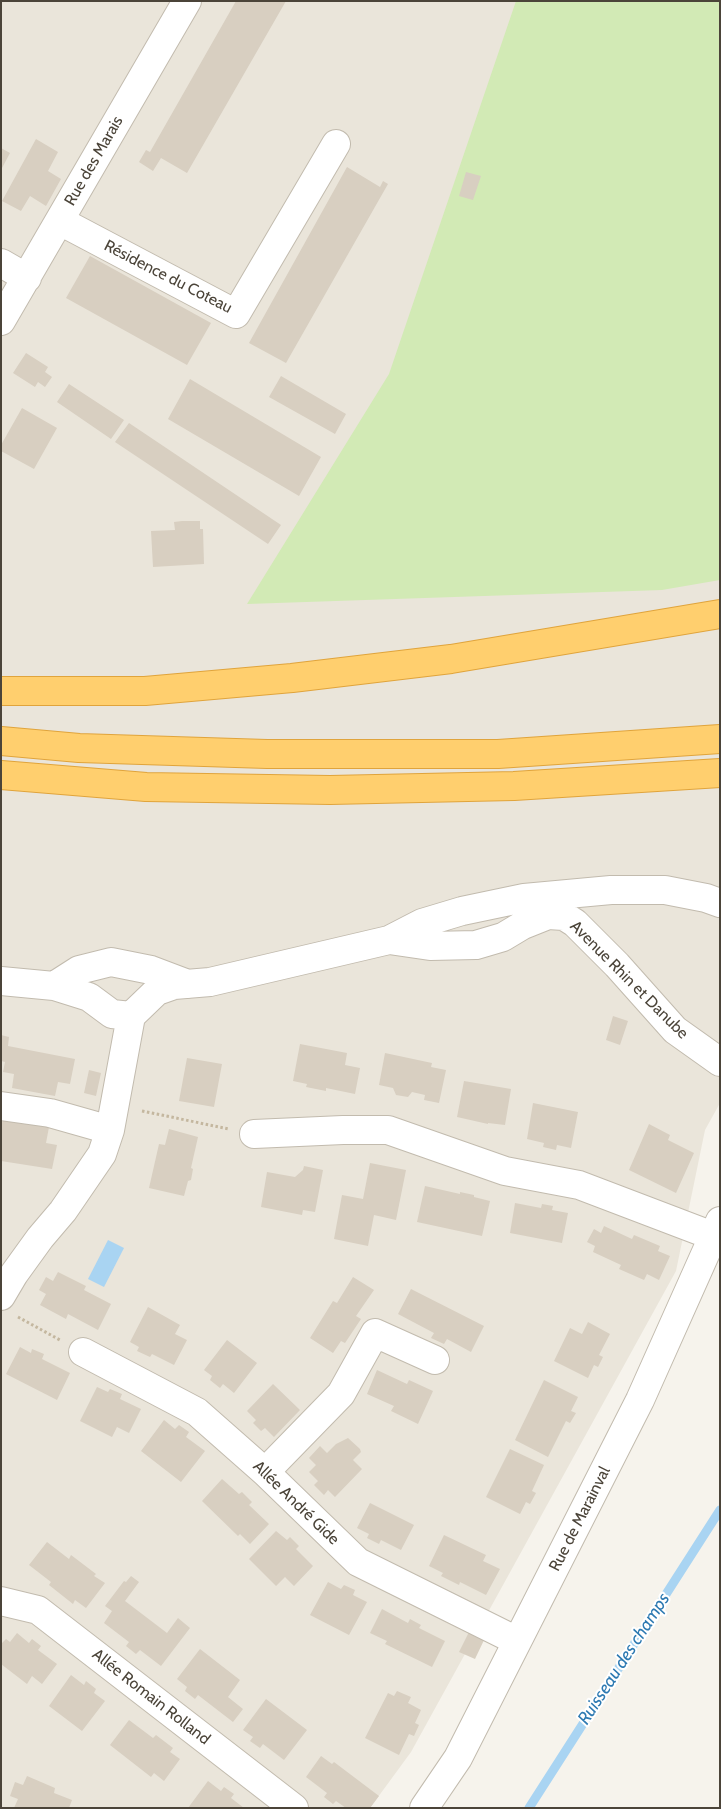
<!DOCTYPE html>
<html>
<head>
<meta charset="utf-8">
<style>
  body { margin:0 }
  #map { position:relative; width:721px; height:1809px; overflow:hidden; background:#f6f3ec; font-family:Cabin,sans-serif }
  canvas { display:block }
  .frame { position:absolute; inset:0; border:2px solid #4b4439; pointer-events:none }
</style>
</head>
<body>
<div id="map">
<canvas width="721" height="1809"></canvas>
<div class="frame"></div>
</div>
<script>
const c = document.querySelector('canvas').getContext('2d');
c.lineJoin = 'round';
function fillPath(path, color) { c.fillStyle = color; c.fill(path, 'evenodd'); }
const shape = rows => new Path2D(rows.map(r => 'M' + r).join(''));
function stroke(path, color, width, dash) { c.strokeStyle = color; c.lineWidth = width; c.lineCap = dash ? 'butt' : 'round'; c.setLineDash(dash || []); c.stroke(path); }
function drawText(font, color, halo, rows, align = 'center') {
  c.font = font + ' Cabin,sans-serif'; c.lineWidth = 4; c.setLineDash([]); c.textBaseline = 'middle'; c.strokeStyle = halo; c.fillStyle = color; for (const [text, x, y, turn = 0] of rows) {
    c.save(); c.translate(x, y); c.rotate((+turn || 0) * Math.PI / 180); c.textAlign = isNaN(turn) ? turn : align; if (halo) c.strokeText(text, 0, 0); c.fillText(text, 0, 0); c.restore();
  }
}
fillPath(shape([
  [1,1,720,1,720,1103,705,1130,676,1271,411,1752,370,1808,1,1808]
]), '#eae5da');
fillPath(shape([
  [516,1,720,1,720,580,662,590,247,604,389,374]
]), '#d2eab5');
fillPath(shape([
  [108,1240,124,1248,104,1287,88,1279]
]), '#a9d4f2');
stroke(shape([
  [529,1808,720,1510]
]), '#a9d4f2', 9);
fillPath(shape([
  [236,1,286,1,187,173,161,158,153,171,139,162,146,150,150,152],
  [36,139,58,152,48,171,61,179,46,206,30,196,21,211,2,201],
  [1,148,10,153,1,170],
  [347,167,380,187,383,181,388,184,286,363,249,343],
  [466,172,481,176,473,200,459,196],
  [90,256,211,323,187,365,66,298],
  [26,353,48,367,45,372,52,377,45,387,38,382,35,387,13,373],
  [281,376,346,414,335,434,269,397],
  [190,379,321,457,299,496,168,419],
  [69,384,124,420,111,439,57,402],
  [22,408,57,428,34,469,1,451,1,445],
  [129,423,281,525,268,544,115,442],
  [182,521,200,521,200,529,203,529,204,564,153,567,151,531,175,530,174,522],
  [613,1016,628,1021,620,1045,606,1040],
  [1,1035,9,1037,8,1046,75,1059,70,1084,58,1082,55,1096,12,1088,14,1074,3,1072,5,1062,1,1061],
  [300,1044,347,1053,345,1065,360,1068,355,1094,326,1088,326,1091,306,1087,307,1084,293,1081],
  [385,1053,432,1063,431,1067,446,1070,439,1103,424,1100,425,1095,412,1092,408,1097,396,1095,393,1088,379,1085],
  [187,1058,222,1064,214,1107,179,1101],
  [89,1070,101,1073,96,1096,84,1093],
  [464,1081,511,1089,505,1125,488,1123,488,1124,457,1117],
  [533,1103,578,1112,571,1148,557,1145,556,1150,543,1147,544,1143,527,1139],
  [3,1118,49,1127,46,1143,57,1145,52,1169,1,1161,1,1128],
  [649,1124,670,1135,668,1140,694,1153,676,1193,629,1170],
  [169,1129,198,1137,191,1168,193,1169,191,1180,188,1181,184,1196,149,1188,159,1144,165,1145],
  [370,1163,406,1170,396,1220,374,1215,368,1246,334,1239,342,1195,363,1199],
  [304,1166,323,1170,315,1212,303,1210,302,1215,261,1207,267,1172,295,1177,303,1170],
  [425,1186,460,1194,460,1192,474,1195,474,1197,490,1201,482,1236,417,1222],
  [515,1203,541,1208,542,1204,553,1206,552,1210,568,1213,562,1243,510,1233],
  [604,1226,632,1239,634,1235,660,1246,658,1251,670,1256,659,1280,647,1274,644,1280,619,1269,621,1265,593,1252,595,1246,587,1242,594,1229,601,1233],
  [58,1272,86,1286,84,1290,111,1304,98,1330,68,1314,66,1319,40,1305,46,1294,39,1290,46,1277,53,1281],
  [353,1277,374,1290,356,1316,361,1319,345,1343,341,1341,333,1353,310,1338,333,1301,337,1303],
  [411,1289,484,1326,471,1352,447,1339,444,1344,431,1338,434,1333,398,1314],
  [148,1307,180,1325,175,1334,187,1340,174,1365,152,1354,150,1357,137,1351,139,1347,130,1342],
  [588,1322,610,1334,599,1355,603,1357,598,1367,594,1365,588,1378,554,1361,570,1328,582,1334],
  [227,1340,257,1363,234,1393,223,1384,220,1388,210,1380,212,1376,204,1370],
  [20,1347,31,1353,32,1349,44,1354,42,1359,70,1373,57,1400,6,1374],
  [377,1370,407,1384,409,1380,433,1391,418,1424,391,1411,394,1406,367,1394],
  [544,1380,578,1397,571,1411,576,1413,570,1423,566,1421,548,1457,515,1440],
  [273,1384,300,1410,274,1437,265,1428,261,1431,253,1423,256,1420,247,1411],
  [97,1387,108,1392,110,1389,122,1394,120,1399,141,1409,129,1433,117,1427,112,1437,80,1421],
  [164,1420,175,1429,179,1425,189,1432,186,1437,205,1451,181,1482,141,1451],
  [348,1438,360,1449,361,1452,353,1460,362,1469,335,1497,328,1490,324,1495,314,1485,318,1481,309,1472,316,1465,309,1458,320,1446,327,1453,336,1444],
  [510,1449,544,1465,532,1491,536,1493,530,1504,526,1502,520,1514,486,1497],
  [222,1479,239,1494,242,1492,252,1502,249,1505,269,1524,250,1544,240,1534,238,1536,202,1501],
  [370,1503,414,1525,401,1550,381,1540,379,1544,367,1538,369,1534,357,1528],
  [276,1531,287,1540,290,1537,299,1546,296,1549,313,1566,294,1586,285,1577,276,1586,249,1559],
  [444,1535,486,1555,483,1561,500,1569,486,1595,460,1582,459,1585,441,1576,443,1573,429,1566],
  [47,1542,69,1559,71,1555,96,1574,94,1576,105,1583,86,1608,75,1600,73,1604,49,1585,51,1582,29,1565],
  [131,1576,139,1582,125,1601,167,1633,178,1618,190,1628,161,1666,140,1650,136,1654,126,1646,129,1642,104,1623,112,1611,105,1606,124,1581,126,1582],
  [328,1582,341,1589,344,1585,355,1590,353,1595,367,1602,349,1635,310,1615],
  [382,1609,408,1623,410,1619,421,1625,419,1628,445,1641,432,1667,385,1644,387,1641,370,1633],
  [470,1630,485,1638,475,1659,459,1652],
  [17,1633,29,1643,32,1639,41,1646,38,1650,57,1664,42,1684,32,1676,27,1684,1,1664,1,1644,6,1639,10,1642],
  [200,1649,240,1680,228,1697,243,1709,233,1722,198,1695,195,1699,185,1691,187,1687,177,1679],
  [71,1675,84,1685,86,1681,96,1689,94,1693,105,1701,82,1731,49,1706],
  [397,1691,411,1697,408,1703,421,1710,415,1723,419,1725,414,1736,409,1734,399,1755,365,1738,388,1693,394,1696],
  [266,1699,307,1730,284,1760,263,1744,260,1748,250,1741,253,1737,243,1730],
  [129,1720,153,1738,156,1735,173,1748,170,1752,180,1759,164,1781,154,1773,151,1777,110,1745],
  [321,1756,332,1764,334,1762,379,1796,370,1808,346,1808,336,1801,333,1804,324,1797,327,1793,306,1777],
  [27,1776,55,1788,54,1793,72,1800,69,1808,14,1808,18,1799,10,1796,15,1782,23,1785],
  [208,1781,221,1791,224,1787,234,1794,231,1798,244,1808,188,1808]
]), '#d8cfc1');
const minor = shape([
  [60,221,236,314,336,144],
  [1,263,27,278],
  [1,321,187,1],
  [389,940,430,946,476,945,503,937,523,925,548,915,564,916,575,923,617,965,675,1030,720,1062],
  [1,981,54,986,89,997,112,1014,131,1016,157,991,174,985,210,982,389,940,422,923,462,911,524,898,611,890,665,890,706,898,720,903],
  [54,986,79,970,111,962,151,970,188,984],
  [1,1106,50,1113,110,1130],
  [254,1134,343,1130,388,1130,505,1171,579,1185,713,1236],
  [1,1296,14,1274,40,1238,63,1211,102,1154,110,1130,131,1016],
  [83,1352,197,1412,265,1472,358,1562,517,1641],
  [265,1472,341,1394,375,1333,435,1360],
  [1,1601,38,1610,294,1808],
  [424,1808,458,1758,640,1400,720,1221]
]);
const highway = shape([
  [1,691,145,691,292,678,451,659,720,614],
  [1,741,79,748,267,754,498,754,720,739],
  [1,775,146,787,330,790,514,786,720,773]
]);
stroke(minor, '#c2bbae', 30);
stroke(highway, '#e0a43c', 30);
stroke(shape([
  [142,1111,229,1129],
  [18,1317,60,1340]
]), '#c4b79f', 3, [2.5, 2.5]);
stroke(minor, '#fff', 28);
stroke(highway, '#ffcf6e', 28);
drawText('16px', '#4b4439', '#fff', [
  ["Rue des Marais",94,161,-60],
  ["Résidence du Coteau",168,277,27],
  ["Avenue Rhin et Danube",629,980,45],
  ["Allée André Gide",296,1503,44],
  ["Rue de Marainval",580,1519,-63],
  ["Allée Romain Rolland",151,1697,38]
]);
drawText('italic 18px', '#2e7ab2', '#fff', [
  ["Ruisseau des champs",624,1659,-57]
]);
</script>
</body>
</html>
